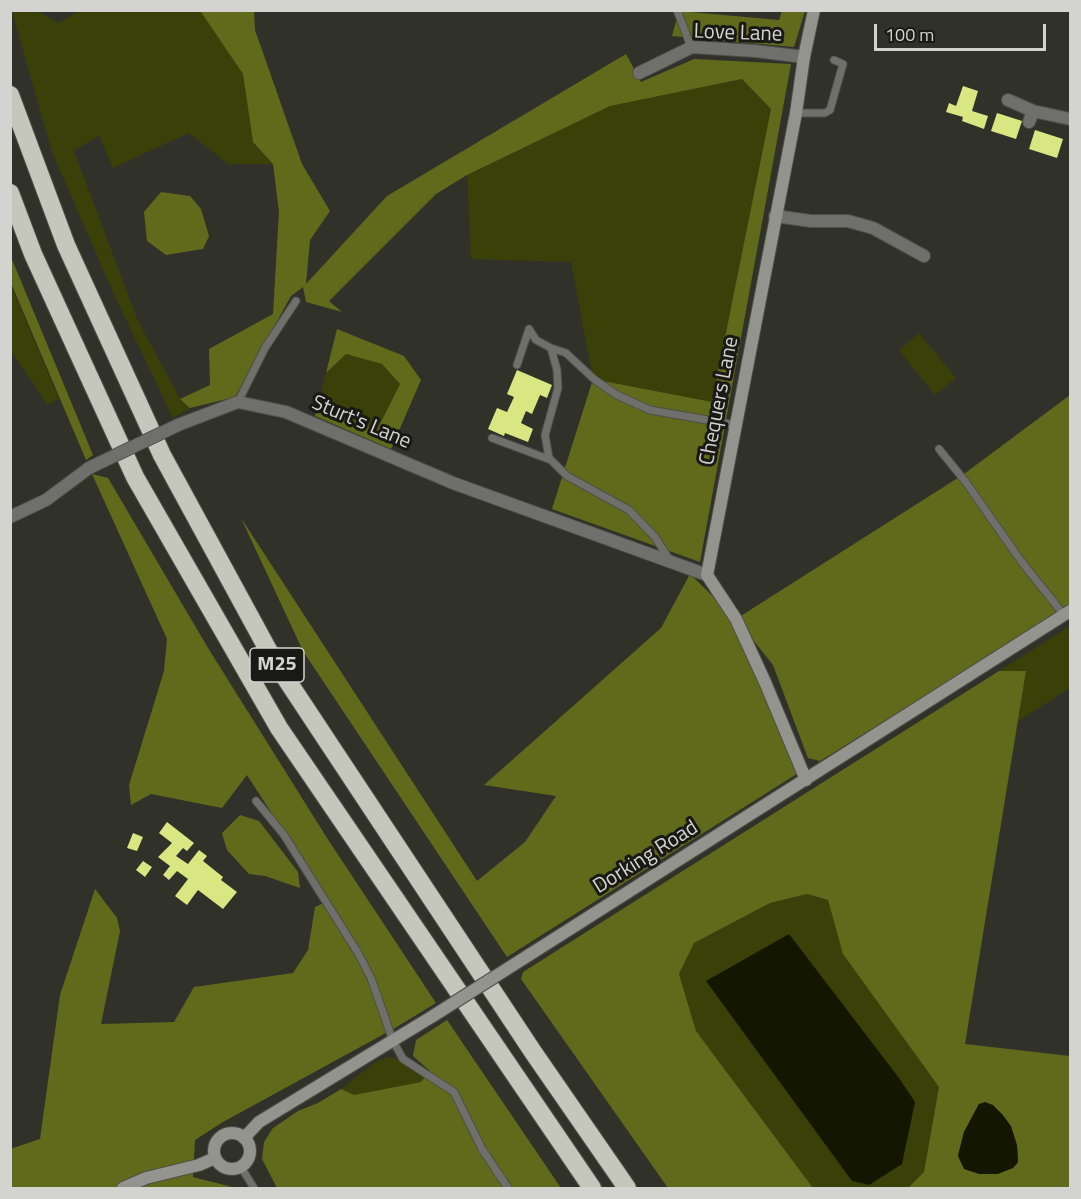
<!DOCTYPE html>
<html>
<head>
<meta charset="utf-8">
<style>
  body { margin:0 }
  #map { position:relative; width:1081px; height:1199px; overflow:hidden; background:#30322a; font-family:"Titillium Web",sans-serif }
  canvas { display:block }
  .frame { position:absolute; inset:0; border:12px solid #d3d4cf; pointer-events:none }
  .scale { position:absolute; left:874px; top:24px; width:172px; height:27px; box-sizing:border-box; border:3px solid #d3d4cf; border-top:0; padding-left:8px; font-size:18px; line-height:21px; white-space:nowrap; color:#d3d4cf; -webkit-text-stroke:4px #191916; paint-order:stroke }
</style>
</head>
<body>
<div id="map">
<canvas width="1081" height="1199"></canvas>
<div class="frame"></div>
<div class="scale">100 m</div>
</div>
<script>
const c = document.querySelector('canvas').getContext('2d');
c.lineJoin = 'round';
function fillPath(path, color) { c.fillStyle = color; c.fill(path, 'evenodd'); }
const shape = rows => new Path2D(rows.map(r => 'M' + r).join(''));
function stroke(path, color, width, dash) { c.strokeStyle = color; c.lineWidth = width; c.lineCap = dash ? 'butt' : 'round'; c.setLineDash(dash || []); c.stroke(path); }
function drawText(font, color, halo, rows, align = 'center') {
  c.font = font + ' "Titillium Web",sans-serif'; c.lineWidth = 6; c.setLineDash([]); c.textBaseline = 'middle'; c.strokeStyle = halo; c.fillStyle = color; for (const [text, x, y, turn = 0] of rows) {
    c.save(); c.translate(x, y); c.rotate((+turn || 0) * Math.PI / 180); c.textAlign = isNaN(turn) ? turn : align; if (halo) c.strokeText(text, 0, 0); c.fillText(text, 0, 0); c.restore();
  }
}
fillPath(shape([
  [12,11,37,11,59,23,79,11,198,11,201,12,243,74,253,142,273,164,228,164,189,133,113,168,99,135,74,151,138,321,180,399,190,408,173,418,112,290,52,152],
  [742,79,771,109,712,402,593,379,571,262,471,259,467,175,610,106],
  [10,283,59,399,48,405,11,351],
  [919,333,956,378,935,395,899,350],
  [346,354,382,364,400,384,377,430,318,405,326,373],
  [1070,626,1070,688,1018,721,1026,671,999,671],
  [807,894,828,900,844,954,939,1087,924,1172,908,1188,813,1188,696,1031,679,974,694,943,770,903],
  [387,1057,395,1058,424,1078,421,1082,354,1095,341,1089,373,1064]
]), '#3a4008');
fillPath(shape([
  [198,11,254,11,255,30,302,164,330,211,310,240,306,284,387,196,626,54,641,82,694,59,791,64,700,562,552,509,593,379,712,402,771,109,742,79,610,106,467,175,436,194,329,301,342,312,306,302,303,287,291,296,235,397,190,408,180,399,210,385,209,349,273,314,279,212,273,164,253,142,243,74,201,12],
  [679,11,779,20,782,11,805,11,794,47,672,36],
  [161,192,190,196,201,209,209,236,203,249,166,255,147,241,144,212],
  [11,257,93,455,86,460,11,283],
  [337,329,404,356,421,380,391,449,315,416,318,405,377,430,400,384,382,364,346,354,326,373],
  [1070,395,1070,606,820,761,808,758,773,665,738,621,803,770,507,957,303,651,241,518,477,881,525,842,556,796,484,785,661,628,690,574,736,619,964,474],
  [92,474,108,478,208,648,327,838,436,1003,395,1028,223,1122,195,1140,193,1177,236,1188,11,1188,10,1149,40,1139,60,995,95,889,117,918,120,931,101,1024,174,1022,194,987,293,973,308,950,315,907,328,901,247,775,222,808,151,794,131,805,129,785,164,671,167,639],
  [999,671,1026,671,965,1044,1070,1056,1070,1188,908,1188,924,1172,939,1087,843,954,828,900,807,894,770,903,694,943,679,974,696,1031,813,1188,668,1188,521,979,523,972],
  [979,1104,1017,1145,1018,1162,1013,1168,958,1156,964,1132],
  [240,815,259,821,298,872,300,888,265,876,249,874,227,850,222,833],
  [447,1020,561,1188,277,1188,262,1159,264,1142,273,1128,298,1111,318,1103,341,1089,354,1095,421,1082,430,1071,413,1056,416,1040]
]), '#616a1b');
fillPath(shape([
  [789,934,899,1078,915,1102,902,1164,869,1185,852,1181,706,981],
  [985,1102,993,1105,1002,1114,1011,1126,1017,1145,1018,1162,1013,1168,998,1174,979,1174,964,1169,958,1156,964,1132,979,1104]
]), '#141700');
fillPath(shape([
  [963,86,978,91,972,111,988,116,984,129,962,121,963,117,946,112,949,103,956,106],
  [997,113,1022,121,1016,139,991,131],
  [1035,130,1063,139,1057,158,1029,149],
  [517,370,552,385,547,398,540,395,532,414,526,411,521,423,533,429,528,442,505,433,504,436,488,429,497,408,507,412,514,397,507,394],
  [167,822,194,843,187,851,183,848,176,856,188,864,199,850,207,856,203,861,223,877,221,880,237,892,223,909,198,890,187,905,175,896,188,879,177,871,169,880,163,875,170,866,158,857,172,843,159,833],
  [133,833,143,837,137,851,127,848],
  [143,861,152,867,145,877,136,870]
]), '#d8e782');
const service = shape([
  [677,10,691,47],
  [796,113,825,113,830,110,843,64,834,60],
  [529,329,536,340,551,348,557,370,558,388,545,435,549,458,567,476,629,510,655,537,669,559],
  [551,348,566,353,595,380,617,395,650,410,736,425],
  [517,365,529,329],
  [238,402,265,348,296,301],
  [492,438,551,460],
  [939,449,965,481,1021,561,1064,615],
  [256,801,284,835,358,953,371,978,393,1041,403,1059,454,1092,482,1149,508,1188],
  [241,1167,254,1188]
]);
const minor = shape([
  [639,73,692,47,755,51,804,57],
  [1008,100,1033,111,1070,119],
  [1029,122,1033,111],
  [775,216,811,221,848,221,873,228,924,256],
  [178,425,238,402,286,412,453,483,707,575],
  [10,517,46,500,89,468]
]);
const secondary = shape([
  [806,780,765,682,736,619,707,575,796,113,804,57,814,10],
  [529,955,1070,611],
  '214 1151a18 18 0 1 1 36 0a18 18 0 1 1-36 0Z',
  [244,1138,259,1122,433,1016],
  [123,1188,146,1178,199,1165,215,1158]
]);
const motorway = shape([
  [10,95,66,245,162,455,273,659,533,1052,627,1188],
  [10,193,33,254,135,477,279,728,592,1188]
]);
stroke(service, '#4d4f48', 9);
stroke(minor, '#4d4f48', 14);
stroke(secondary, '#4d4f48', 14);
stroke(motorway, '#4d4f48', 20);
stroke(service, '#6f706c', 7);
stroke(minor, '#6f706c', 12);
stroke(secondary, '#92948d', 12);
stroke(motorway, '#c5c7bd', 18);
const minorBridge = shape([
  [89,468,178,425]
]);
const secondaryBridge = shape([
  [433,1016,529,955]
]);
stroke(minorBridge, '#4d4f48', 14, []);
stroke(secondaryBridge, '#4d4f48', 14, []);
stroke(minorBridge, '#6f706c', 12);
stroke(secondaryBridge, '#92948d', 12);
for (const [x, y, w] of [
  [277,665,54]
]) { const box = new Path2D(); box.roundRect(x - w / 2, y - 17, w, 34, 4.5); c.fillStyle = '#191916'; c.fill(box); stroke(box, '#d3d4cf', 1.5); }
drawText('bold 20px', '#d3d4cf', null, [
  ["M25",277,665]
]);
drawText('21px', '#d3d4cf', '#191916', [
  ["Love Lane",738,34,2],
  ["Chequers Lane",720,401,-79],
  ["Sturt's Lane",361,423,23],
  ["Dorking Road",646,858,-32]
]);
</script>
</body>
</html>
